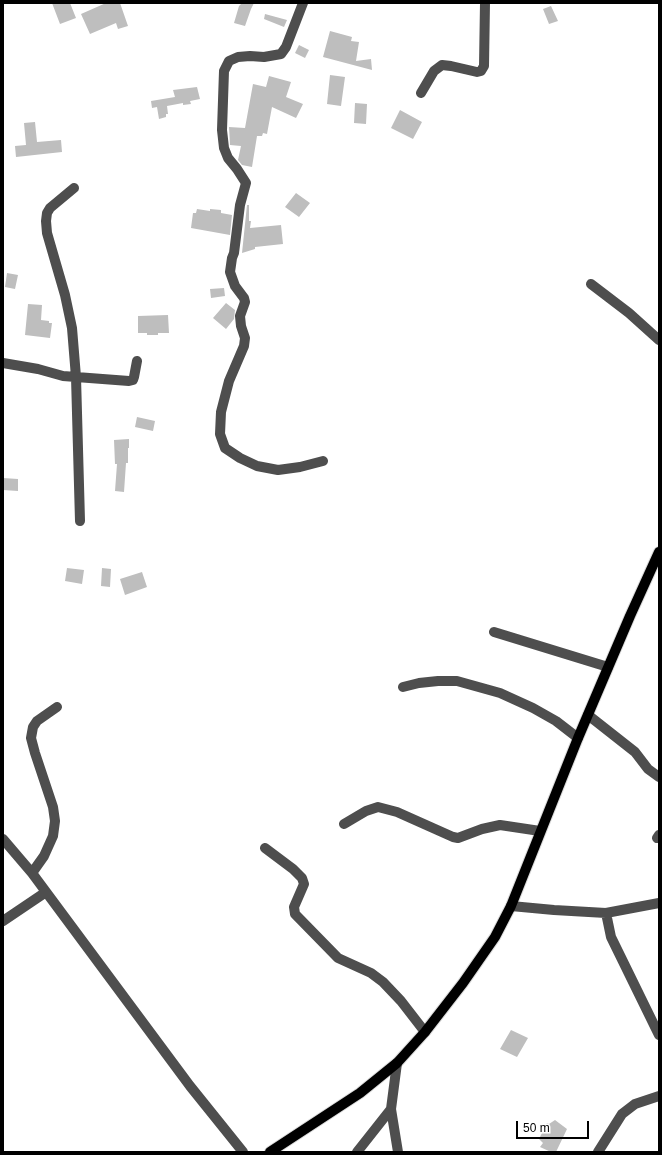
<!DOCTYPE html>
<html>
<head>
<meta charset="utf-8">
<style>
  body { margin:0 }
  #map { position:relative; width:662px; height:1155px; overflow:hidden; background:#fff; font-family:Arial,sans-serif }
  canvas { display:block }
  .frame { position:absolute; inset:0; border:4px solid #000; pointer-events:none }
  .scale { position:absolute; left:516px; top:1121px; width:73px; height:18px; box-sizing:border-box; border:2px solid #000; border-top:0; padding-left:5px; font-size:12px; line-height:14px; white-space:nowrap; color:#000; -webkit-text-stroke:3px #fff; paint-order:stroke }
</style>
</head>
<body>
<div id="map">
<canvas width="662" height="1155"></canvas>
<div class="frame"></div>
<div class="scale">50 m</div>
</div>
<script>
const c = document.querySelector('canvas').getContext('2d');
c.lineJoin = 'round';
function fillPath(path, color) { c.fillStyle = color; c.fill(path, 'evenodd'); }
const shape = rows => new Path2D(rows.map(r => 'M' + r).join(''));
function stroke(path, color, width, dash) { c.strokeStyle = color; c.lineWidth = width; c.lineCap = dash ? 'butt' : 'round'; c.setLineDash(dash || []); c.stroke(path); }
fillPath(shape([
  [52,3,70,3,76,18,60,24],
  [106,3,120,3,128,26,118,29,116,23,90,34,81,14],
  [242,3,254,3,251,9,245,26,234,23,239,6],
  [551,6,558,21,549,24,543,9],
  [265,14,287,20,284,27,264,19],
  [330,31,352,37,351,41,359,42,356,61,371,59,372,70,323,57],
  [299,45,309,50,305,58,295,53],
  [330,75,345,77,341,106,327,104],
  [269,76,291,82,286,97,303,104,296,118,272,107,267,134,263,133,262,136,257,136,252,167,242,165,238,160,241,146,230,145,229,127,245,128,253,84,266,87],
  [197,87,200,99,190,101,191,104,183,105,183,103,167,106,168,114,166,114,166,117,159,119,157,107,152,108,151,101,175,97,173,90],
  [355,103,367,104,366,124,354,123],
  [400,110,422,122,413,139,391,128],
  [35,122,37,142,61,140,62,152,16,157,15,146,26,145,24,123],
  [296,193,310,203,299,217,285,207],
  [247,205,249,205,249,221,251,221,250,228,281,225,283,244,255,247,255,249,242,253],
  [197,209,210,211,210,209,221,210,221,213,232,215,230,235,191,228,193,213,196,213],
  [7,273,18,275,15,289,5,287],
  [224,288,225,296,211,298,210,289],
  [226,303,235,310,234,319,226,329,213,318],
  [28,304,42,305,41,320,49,321,49,323,52,323,50,338,25,335],
  [168,315,169,333,158,333,158,335,147,335,147,333,138,333,138,316],
  [137,417,155,421,153,431,135,427],
  [129,439,129,448,128,448,128,463,126,463,124,492,115,491,117,464,115,464,114,440],
  [3,478,18,479,18,491,3,490],
  [67,568,84,570,82,584,65,581],
  [102,568,111,569,110,587,101,586],
  [142,572,147,587,125,595,120,579],
  [511,1030,528,1038,517,1057,500,1049],
  [555,1120,567,1129,556,1152,551,1152,540,1147,543,1143,539,1139,547,1123,549,1124]
]), '#bebebe');
const major = shape([
  [270,1152,360,1093,397,1063,425,1032,463,983,495,937,511,906,578,738,630,616,659,552]
]);
stroke(major, '#dbdbdb', 12);
stroke(shape([
  [303,3,286,47,281,54,264,57,250,56,238,57,229,61,224,71,222,130,224,148,228,158,237,169,246,183,240,205,234,253,232,258,230,272,235,286,244,298,245,302,240,316,241,326,245,338,244,346,229,381,221,412,220,434,225,448,240,458,257,466,278,470,300,467,323,461],
  [421,93,434,71,442,65,451,66,477,72,481,71,484,66,485,3],
  [74,188,50,208,47,213,46,221,47,233,65,295,72,328,76,377,80,521],
  [591,284,629,313,659,340],
  [3,363,38,369,63,376,129,381,133,380,134,377,137,361],
  [494,632,608,667],
  [403,687,419,683,438,681,457,681,500,693,533,708,556,721,578,738],
  [588,715,635,752,648,769,659,777],
  [344,824,366,811,378,807,397,812,453,837,458,838,482,829,500,825,540,831],
  [657,838,659,835],
  [3,839,32,873,190,1086,243,1152],
  [265,848,293,869,302,878,304,884,294,907,295,914,338,958,371,973,383,982,401,1001,425,1032],
  [32,873,44,856,53,836,55,821,53,807,35,753,31,738,33,727,37,721,57,707],
  [511,906,554,910,606,913,659,903],
  [606,913,611,937,659,1035],
  [3,921,46,892],
  [397,1063,391,1109,398,1152],
  [357,1152,391,1109],
  [598,1152,622,1114,635,1104,659,1096]
]), '#4e4e4e', 10);
stroke(major, '#000', 10);
</script>
</body>
</html>
